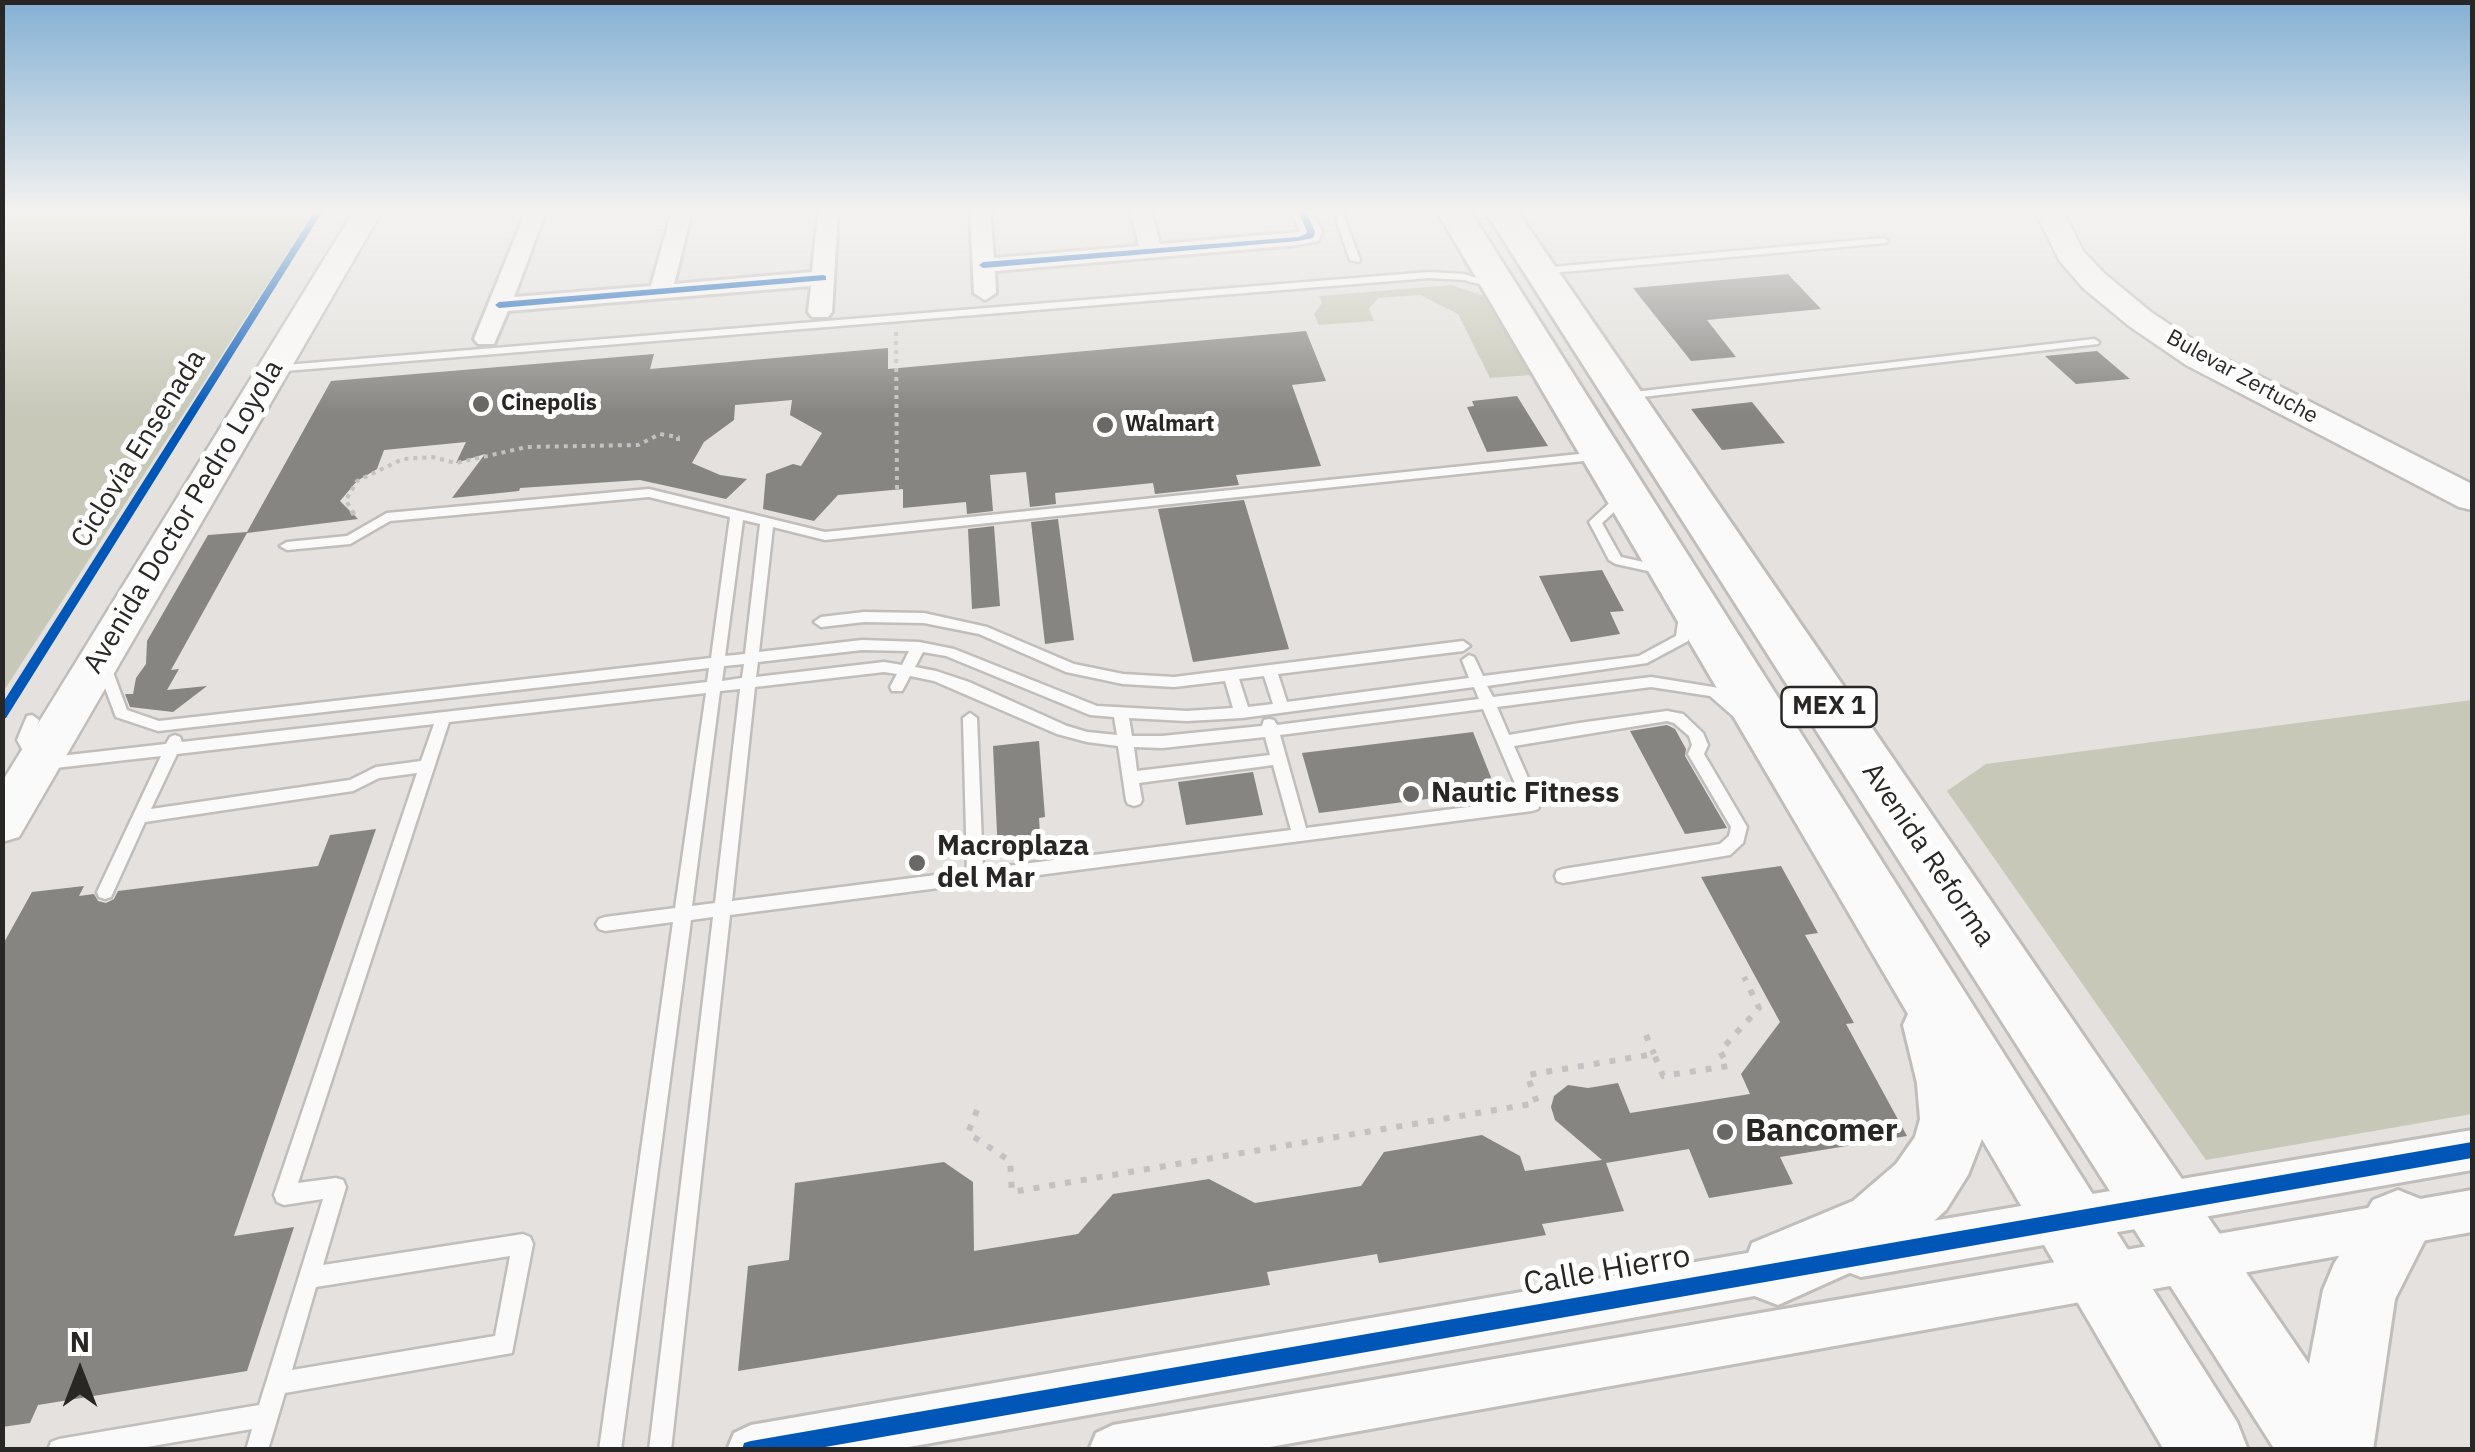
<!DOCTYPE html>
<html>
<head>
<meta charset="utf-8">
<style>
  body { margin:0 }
  #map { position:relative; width:2475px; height:1452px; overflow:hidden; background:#e4e1de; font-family:"IBM Plex Sans",sans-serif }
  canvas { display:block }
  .frame { position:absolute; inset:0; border:5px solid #292725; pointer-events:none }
  .north { position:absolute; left:30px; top:1322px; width:100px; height:100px; -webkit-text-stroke:8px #fff; paint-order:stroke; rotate:0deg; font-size:28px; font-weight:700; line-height:40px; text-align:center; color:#292725 }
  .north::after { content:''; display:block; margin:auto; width:35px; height:45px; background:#292725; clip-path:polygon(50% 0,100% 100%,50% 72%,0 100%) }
</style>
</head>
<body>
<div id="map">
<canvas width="2475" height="1452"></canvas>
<div class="frame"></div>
<div class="north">N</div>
</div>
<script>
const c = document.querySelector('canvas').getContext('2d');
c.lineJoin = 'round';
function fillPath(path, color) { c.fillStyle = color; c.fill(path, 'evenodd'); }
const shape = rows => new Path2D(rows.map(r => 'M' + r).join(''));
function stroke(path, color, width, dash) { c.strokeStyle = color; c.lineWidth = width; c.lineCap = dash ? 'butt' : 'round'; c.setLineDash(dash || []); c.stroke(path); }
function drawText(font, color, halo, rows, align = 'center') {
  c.font = font + ' "IBM Plex Sans",sans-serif'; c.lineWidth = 10; c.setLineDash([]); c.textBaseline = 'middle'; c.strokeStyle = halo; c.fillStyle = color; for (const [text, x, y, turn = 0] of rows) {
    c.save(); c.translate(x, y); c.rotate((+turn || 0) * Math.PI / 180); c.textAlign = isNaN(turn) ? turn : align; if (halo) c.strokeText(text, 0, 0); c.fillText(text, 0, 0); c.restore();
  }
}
fillPath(shape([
  [3,211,315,211,3,692,2,211],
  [1452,285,1487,297,1530,375,1490,378,1458,314,1420,295,1378,298,1369,309,1374,321,1319,325,1314,314,1322,303,1319,296],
  [2472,700,2472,1114,2206,1160,1947,791,1986,764]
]), '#c7c8b8');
fillPath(shape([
  [1788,274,1821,309,1707,320,1736,357,1691,361,1633,288],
  [1306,331,1326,381,1292,385,1321,466,1236,475,1239,485,1155,494,1153,483,1055,493,1056,504,1030,507,1026,472,990,475,993,511,967,514,966,502,903,508,903,489,838,495,814,521,763,509,766,474,793,464,801,466,822,433,790,415,792,400,735,405,734,420,704,442,692,463,720,475,747,479,726,499,640,480,520,488,519,491,452,498,485,454,456,463,466,442,384,450,377,469,357,481,340,501,358,519,247,533,171,670,179,669,167,690,207,686,173,712,130,707,125,694,133,694,136,678,146,664,147,641,208,535,247,532,331,381,654,354,650,369,888,348,888,369],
  [2097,351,2130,379,2076,384,2045,356],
  [1517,396,1548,446,1487,452,1467,407,1474,406,1472,401],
  [1752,402,1785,443,1722,450,1691,409],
  [1244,500,1289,649,1193,662,1158,509],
  [1058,519,1074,640,1045,644,1031,522],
  [994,526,1000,606,972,609,968,529],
  [1602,570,1624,611,1610,612,1620,634,1571,642,1539,576],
  [1667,725,1675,729,1686,749,1685,756,1727,828,1685,834,1630,731],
  [1473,732,1496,790,1319,813,1302,753],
  [1039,741,1045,817,1039,818,1041,850,998,855,993,746],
  [1253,772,1263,815,1186,825,1178,782],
  [376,829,234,1236,294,1227,247,1371,38,1405,30,1423,2,1427,2,946,32,892,84,886,79,896,94,894,98,901,106,903,114,899,118,891,318,866,330,835],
  [1781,866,1818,933,1805,935,1854,1023,1846,1024,1907,1136,1780,1157,1793,1184,1709,1198,1689,1149,1606,1163,1624,1211,1542,1224,1546,1235,1379,1263,1377,1254,1267,1272,1270,1285,738,1371,748,1266,789,1260,795,1183,944,1162,973,1182,974,1251,1078,1234,1113,1194,1209,1179,1255,1203,1361,1186,1384,1152,1482,1135,1520,1156,1525,1171,1602,1160,1555,1120,1551,1107,1554,1096,1568,1085,1588,1088,1618,1083,1630,1113,1750,1094,1741,1074,1780,1022,1701,877]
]), '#868582');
const service = shape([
  [1333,211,1342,211,1360,260,1359,262,1350,260,1333,211],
  [1883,238,1888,241,1886,243,1540,274,1535,271,1540,268,1883,238],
  [1429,272,1464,274,1499,285,1494,288,1464,280,1429,278,273,372,267,369,273,366,1429,272],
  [2094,339,2099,342,2098,344,1625,399,1619,396,1625,393,2094,339],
  [1599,452,1605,456,1603,459,825,540,773,527,759,652,862,640,919,642,954,649,1097,706,1187,711,1233,708,1225,681,1174,687,1123,684,1066,672,979,634,924,623,864,622,821,627,814,622,821,617,864,612,924,613,987,627,1074,664,1123,674,1174,677,1463,641,1470,646,1463,651,1278,674,1287,702,1469,678,1462,660,1469,655,1474,657,1483,676,1639,656,1676,636,1679,615,1686,610,1693,615,1688,641,1647,663,1487,686,1493,697,1651,677,1719,688,1744,709,1746,713,1744,717,1734,717,1710,696,1651,687,1497,707,1509,735,1579,723,1667,711,1683,714,1703,733,1708,745,1704,754,1747,827,1743,843,1730,855,1563,883,1557,881,1555,876,1557,871,1563,869,1720,844,1729,836,1731,827,1688,754,1692,745,1689,736,1674,723,1667,721,1514,746,1540,805,1538,809,1532,811,730,915,671,1450,649,1450,713,917,691,920,621,1450,599,1450,673,922,605,931,599,929,596,924,599,919,605,917,675,908,706,693,449,722,298,1183,336,1178,343,1180,346,1187,323,1265,523,1234,530,1237,533,1244,512,1353,285,1393,268,1450,246,1450,252,1429,129,1450,48,1450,51,1442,59,1439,259,1405,323,1199,284,1205,277,1202,274,1195,417,773,379,778,353,791,145,822,111,897,105,899,99,897,97,892,161,756,38,770,33,768,17,740,27,716,32,715,39,720,33,740,42,758,166,744,170,737,175,735,180,737,182,742,707,682,709,668,158,731,116,717,96,664,98,661,103,659,110,664,127,710,159,721,711,658,730,517,649,497,390,521,350,544,287,550,280,546,287,542,347,536,387,513,649,489,825,532,1599,452],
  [743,520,760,524,745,654,725,656,743,520],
  [862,650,909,651,902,665,884,662,756,677,758,662,862,650],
  [923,652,946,656,1090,715,1114,717,1117,735,1087,732,1067,726,969,682,936,671,915,667,923,652],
  [744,664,742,678,722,681,724,666,744,664],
  [884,672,897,674,890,687,892,691,902,691,910,676,934,681,1057,734,1087,742,1118,746,1126,800,1128,804,1134,806,1140,804,1142,800,1139,783,1273,765,1291,830,983,869,977,718,970,713,963,718,967,871,732,901,755,687,884,672],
  [1264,676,1273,704,1248,707,1239,679,1264,676],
  [1474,687,1479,699,1277,725,1274,720,1269,719,1264,720,1262,726,1162,736,1132,736,1129,718,1187,721,1242,718,1474,687],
  [740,689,715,903,692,906,720,691,740,689],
  [1483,709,1522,800,1306,828,1280,735,1483,709],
  [434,724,421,761,376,767,350,780,151,809,177,754,434,724],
  [1265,737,1270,755,1137,771,1134,747,1162,748,1265,737],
  [510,1256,495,1336,292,1370,316,1287,510,1256],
  [1623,493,1627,494,1627,500,1602,523,1621,557,1671,568,1673,571,1671,574,1666,575,1616,564,1609,560,1589,522,1619,494,1623,493]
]);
const minor = shape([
  [526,211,546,211,514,297,651,286,672,211,692,211,674,284,812,272,818,211,838,211,832,312,828,317,812,317,808,312,811,286,508,311,494,344,478,344,474,339,526,211],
  [970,211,990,211,994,258,1139,246,1131,211,1151,211,1160,244,1300,232,1292,211,1312,211,1322,232,1318,241,1298,245,995,271,996,293,985,300,974,293,970,211],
  [2472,1130,2472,1170,1861,1277,1845,1271,1839,1255,1845,1239,1861,1233,2472,1130],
  [2472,1190,2472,1232,1253,1450,1089,1450,1096,1433,1113,1425,2472,1190],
  [1788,1246,1804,1252,1810,1268,1804,1284,1788,1290,892,1450,727,1450,734,1433,751,1425,1788,1246]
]);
const secondary = shape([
  [354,211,382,211,19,837,2,842,2,782,354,211],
  [2035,211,2063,211,2083,251,2105,274,2151,312,2210,351,2472,484,2472,510,2459,507,2186,365,2129,326,2083,288,2059,260,2035,211]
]);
const trunk = shape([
  [1437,211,1470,211,2237,1422,2248,1450,2164,1450,1982,1139,1968,1175,1946,1210,1903,1249,1778,1305,1752,1295,1742,1269,1752,1243,1853,1201,1896,1164,1915,1137,1920,1119,1917,1083,1903,1025,1908,1014,1437,211],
  [1485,211,1517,211,2309,1364,2323,1290,2334,1264,2373,1200,2398,1190,2423,1200,2433,1224,2395,1299,2373,1450,2275,1450,1485,211]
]);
stroke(service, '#c0bdbb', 5);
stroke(minor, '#c0bdbb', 6);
stroke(secondary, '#c0bdbb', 5);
stroke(trunk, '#c0bdbb', 6);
stroke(shape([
  [1661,212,1675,211],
  [896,332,897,489],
  [353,514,346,500,357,481,403,459,432,457,456,463,527,447,638,445,660,434,678,437,678,446]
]), '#c3c1c1', 4, [4, 5]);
stroke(shape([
  [352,511,354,515]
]), '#c3c1c1', 5, [5, 8]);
stroke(shape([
  [1646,1035,1654,1054],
  [977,1110,968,1133,1010,1161,1012,1192,1537,1103,1527,1075,1654,1054,1663,1076,1728,1066,1720,1051,1759,1008,1744,977]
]), '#c3c1c1', 6, [6, 10]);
fillPath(service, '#fbfafa');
fillPath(minor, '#fbfafa');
fillPath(secondary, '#fbfafa');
fillPath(trunk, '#fbfafa');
fillPath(shape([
  [315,211,323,211,6,718,2,719,2,704,315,211],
  [1298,211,1306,211,1315,232,1313,238,1298,241,983,268,979,265,983,262,1298,237,1306,234,1307,232,1298,211],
  [823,275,826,276,826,280,499,308,495,305,499,302,823,275],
  [2472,1142,2472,1158,808,1450,742,1450,744,1443,751,1441,2472,1142]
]), '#0057b8');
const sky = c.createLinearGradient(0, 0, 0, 414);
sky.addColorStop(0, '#84b0d3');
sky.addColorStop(0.51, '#f3f2f0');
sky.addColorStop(1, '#f3f2f000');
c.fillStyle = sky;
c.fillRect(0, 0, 2475, 414);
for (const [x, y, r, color] of [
  [481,404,10,"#6a6866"],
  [1105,425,10,"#6a6866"],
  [1411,794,10,"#6a6866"],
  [917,863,10,"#6a6866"],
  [1725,1132,10,"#6a6866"]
]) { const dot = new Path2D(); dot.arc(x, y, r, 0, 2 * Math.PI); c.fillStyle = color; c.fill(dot); stroke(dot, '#fff', 4); }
drawText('22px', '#292725', '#fff', [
  ["Bulevar Zertuche",2242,377,29]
]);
drawText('bold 22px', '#292725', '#fff', [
  ["Cinepolis",501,404],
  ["Walmart",1125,425]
], 'left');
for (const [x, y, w] of [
  [1829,707,95]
]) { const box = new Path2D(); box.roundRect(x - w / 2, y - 20, w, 40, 8); c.fillStyle = '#fff'; c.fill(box); stroke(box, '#292725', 2.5); }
drawText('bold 25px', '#292725', null, [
  ["MEX 1",1829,707]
]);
drawText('28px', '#292725', '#fff', [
  ["Ciclovía Ensenada",139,449,-58],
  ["Avenida Doctor Pedro Loyola",184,517,-59],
  ["Avenida Reforma",1928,855,56]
]);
drawText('bold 28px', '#292725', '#fff', [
  ["Nautic Fitness",1431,794],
  ["Macroplaza",937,847],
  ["del Mar",937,879]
], 'left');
drawText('bold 32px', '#292725', '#fff', [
  ["Bancomer",1745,1132]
], 'left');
drawText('32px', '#292725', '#fff', [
  ["Calle Hierro",1607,1271,-10]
]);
</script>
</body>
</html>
